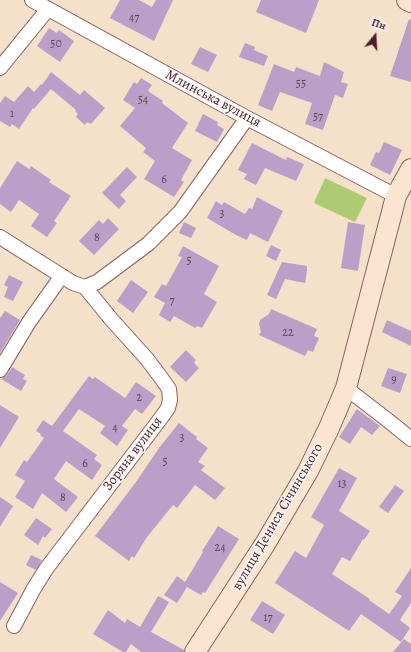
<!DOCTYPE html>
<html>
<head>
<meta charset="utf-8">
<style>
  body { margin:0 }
  #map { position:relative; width:411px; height:652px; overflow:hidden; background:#f5e1ca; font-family:Alegreya,serif }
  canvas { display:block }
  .north { position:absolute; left:355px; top:16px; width:40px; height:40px; -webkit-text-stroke:3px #f6f6f2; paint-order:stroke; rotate:18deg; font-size:11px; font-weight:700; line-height:16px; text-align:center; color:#4a1f2b }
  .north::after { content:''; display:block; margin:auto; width:14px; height:18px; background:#4a1f2b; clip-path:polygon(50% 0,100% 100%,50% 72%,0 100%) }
</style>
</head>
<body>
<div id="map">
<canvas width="411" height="652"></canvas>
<div class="north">Пн</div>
</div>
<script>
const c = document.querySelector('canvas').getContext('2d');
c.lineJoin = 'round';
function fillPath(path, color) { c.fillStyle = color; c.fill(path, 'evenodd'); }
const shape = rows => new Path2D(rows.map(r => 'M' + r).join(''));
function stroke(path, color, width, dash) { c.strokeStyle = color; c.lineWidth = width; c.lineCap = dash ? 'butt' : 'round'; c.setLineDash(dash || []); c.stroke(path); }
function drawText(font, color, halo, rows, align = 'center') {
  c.font = font + ' Alegreya,serif'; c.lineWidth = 3.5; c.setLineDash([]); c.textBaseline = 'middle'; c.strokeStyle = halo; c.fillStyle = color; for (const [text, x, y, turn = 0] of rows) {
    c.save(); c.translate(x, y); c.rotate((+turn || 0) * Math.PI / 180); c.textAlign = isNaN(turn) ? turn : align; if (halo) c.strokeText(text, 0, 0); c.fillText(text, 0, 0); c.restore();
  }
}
fillPath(shape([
  [325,178,367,198,355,222,314,203]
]), '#accb72');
fillPath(shape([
  [120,0,139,0,152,7,156,0,173,0,154,41,110,18],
  [261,0,319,0,306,33,256,12],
  [409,19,411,20,411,82,390,76],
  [49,28,57,33,59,30,74,41,60,62,37,46],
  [245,43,255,47,254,50,268,56,264,66,239,57],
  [200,47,217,55,208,72,191,64],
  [324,62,344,72,341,82,348,84,343,98,335,95,323,130,305,124,312,103,280,92,272,111,258,105,274,64,294,72,296,67,320,76],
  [51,72,80,95,84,90,105,108,91,124,87,122,85,125,76,117,78,114,75,111,76,110,51,89,34,109,33,108,19,129,12,124,10,127,0,121,0,103,5,96,14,102,28,86,34,92,41,84,42,85],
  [141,78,152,85,148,91,163,101,162,103,188,123,172,148,192,160,181,180,184,182,174,197,144,179,155,161,143,152,146,148,120,126,135,108,123,100,134,82,137,84],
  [203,114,218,122,217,125,224,129,217,142,195,131],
  [384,142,402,150,390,175,370,165,376,152,379,153],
  [252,143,286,160,287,157,304,164,296,181,265,168,256,185,244,179,247,174,238,170],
  [17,161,29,169,31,166,51,180,49,182,71,196,54,221,57,223,47,237,31,226,39,214,19,200,11,212,0,204,0,188],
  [127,167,137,177,120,195,126,201,119,209,102,193],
  [257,197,283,211,268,242,250,233,247,240,236,235,207,218,216,201,222,205,224,202,245,214,249,208,252,209],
  [108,218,119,229,94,255,79,241,99,220,103,224],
  [184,222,196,228,191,238,179,233],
  [348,222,365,225,358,271,341,268],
  [271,245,281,250,276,261,266,256],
  [183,246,219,266,204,294,217,302,202,328,197,326,195,328,174,316,170,322,159,315,165,303,154,297,162,284,166,286,182,257,178,256],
  [282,262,307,266,307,271,305,283,285,279,276,299,267,295],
  [9,275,23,282,13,301,4,297,8,287,4,285],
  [131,280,148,292,133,313,117,301],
  [271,309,317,329,314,336,319,338,313,352,308,350,305,356,259,335,261,332,259,324,260,320,269,314],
  [5,311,20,320,0,353,0,318],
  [387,320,411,331,411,346,382,332],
  [186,350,196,360,194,363,199,368,186,382,170,367],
  [12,367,25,375,23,379,27,381,21,391,1,379,7,375],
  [388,368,407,374,400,393,381,386],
  [89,376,93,379,95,377,125,398,136,382,156,396,142,414,135,409,122,426,128,430,117,446,100,433,105,426,79,409,63,431,97,455,94,459,102,465,92,480,66,461,54,479,78,497,66,512,42,493,33,509,15,497,25,481,15,475,24,460,27,462,44,438,40,435,41,434,36,431,43,420,52,426],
  [0,405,19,417,0,448],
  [357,409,380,426,372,435,361,427,350,444,339,437],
  [179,423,197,437,196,439,208,448,198,462,205,466,201,470,225,488,215,500,195,485,177,508,173,505,147,537,134,558,132,556,129,561,95,536,136,482,159,448],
  [339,468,357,478,339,511,370,531,364,540,363,539,350,561,342,557,332,574,370,599,369,600,389,614,402,596,395,592,411,568,411,603,400,620,410,628,401,642,361,614,349,631,275,583,295,551,306,558,324,525,311,517],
  [395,485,404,491,388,513,379,507],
  [0,497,13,506,0,527],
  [36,518,52,529,45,538,43,536,38,545,24,535],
  [218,526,239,539,205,593,203,592,201,595,187,587,177,603,164,595,177,576,185,582,203,552,202,551],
  [31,555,42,560,36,570,26,565],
  [0,582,18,593,0,621],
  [158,596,169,602,151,632,184,650,184,652,141,652,131,644,126,652,123,652,93,634,108,610,125,623,127,619,140,627],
  [262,601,285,615,273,634,250,620],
  [404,639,411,644,411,652,393,652]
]), '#bc9fc9');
const street = shape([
  [32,0,247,118,396,196],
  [0,68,48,9],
  [0,237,73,283,85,287,97,282,148,244,180,212,247,118],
  [0,370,29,322,61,277],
  [346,388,390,422,411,439],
  [14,626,33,590,46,569,161,418,168,408,170,400,169,389,162,379,147,359,111,319,85,287]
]);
const secondary = shape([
  [407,0,411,2],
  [195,652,265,544,308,471,329,428,346,388,393,208,396,196,411,169]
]);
stroke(street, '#866363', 16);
stroke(secondary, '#866363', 22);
stroke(street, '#fff', 14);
stroke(secondary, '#fce5d0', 20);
drawText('12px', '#663f52', null, [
  ["47",134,18],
  ["50",56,44],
  ["55",301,84],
  ["54",143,100],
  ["1",12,114],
  ["57",318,117],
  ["6",164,180],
  ["3",222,214],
  ["8",97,238],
  ["5",189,261],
  ["7",172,301],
  ["22",288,333],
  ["9",394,380],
  ["2",139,398],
  ["4",115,428],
  ["3",182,438],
  ["5",165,462],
  ["6",85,464],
  ["13",342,484],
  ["8",63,498],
  ["24",220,548],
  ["17",268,618]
]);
drawText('14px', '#4a1f2b', '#f6f6f2', [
  ["Млинська вулиця",213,99,28],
  ["Зоряна вулиця",133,454,-53],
  ["вулиця Дениса Січинського",278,517,-60]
]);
</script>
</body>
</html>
